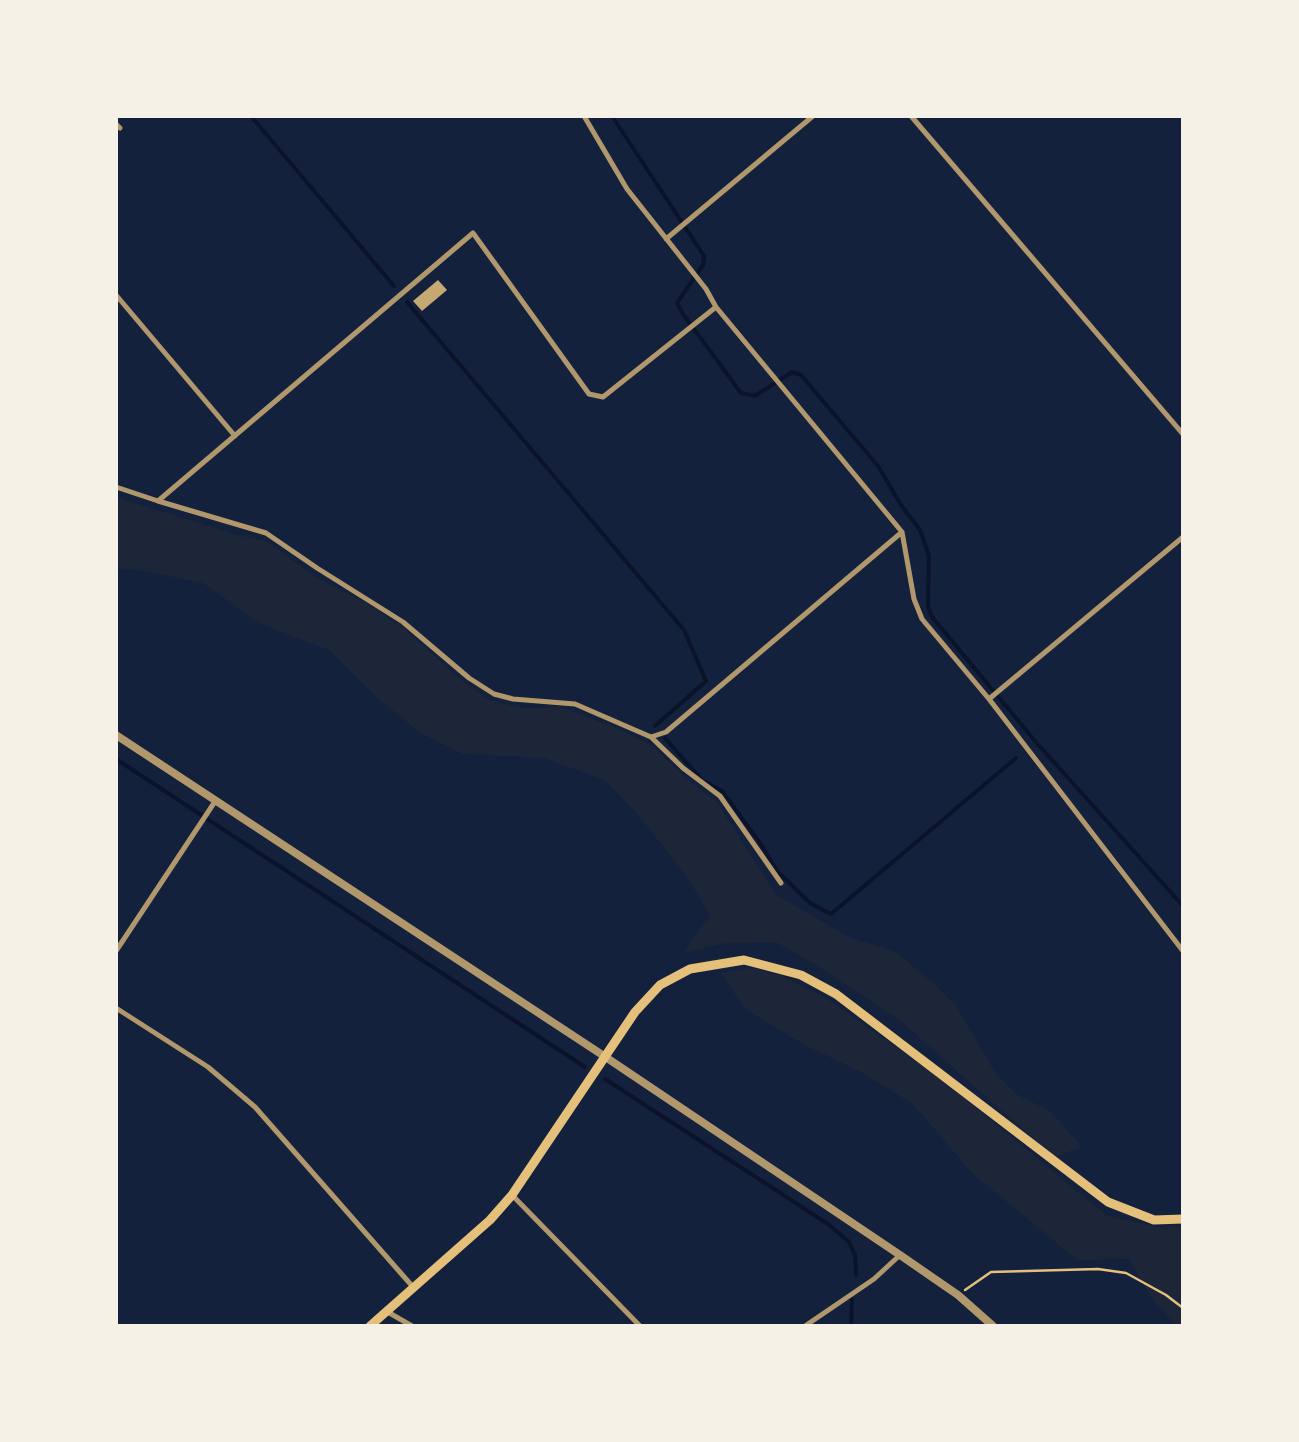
<!DOCTYPE html>
<html>
<head>
<meta charset="utf-8">
<style>
  body { margin:0 }
  #map { position:relative; width:1299px; height:1442px; overflow:hidden; background:#14213d; font-family:"Exo 2",sans-serif }
  canvas { display:block }
  .frame { position:absolute; inset:0; border:118px solid #f6f1e7; pointer-events:none }
</style>
</head>
<body>
<div id="map">
<canvas width="1299" height="1442"></canvas>
<div class="frame"></div>
</div>
<script>
const c = document.querySelector('canvas').getContext('2d');
c.lineJoin = 'round';
function fillPath(path, color) { c.fillStyle = color; c.fill(path, 'evenodd'); }
const shape = rows => new Path2D(rows.map(r => 'M' + r).join(''));
function stroke(path, color, width, dash) { c.strokeStyle = color; c.lineWidth = width; c.lineCap = dash ? 'butt' : 'round'; c.setLineDash(dash || []); c.stroke(path); }
fillPath(shape([
  [116,497,237,535,266,541,318,579,368,604,405,629,457,677,489,700,521,708,561,707,618,729,652,746,688,780,717,802,776,895,849,937,895,952,935,984,956,1006,996,1074,1016,1094,1050,1111,1082,1147,1054,1157,902,1022,813,963,776,942,726,943,683,953,710,915,685,874,634,810,606,781,545,758,463,754,419,732,372,693,329,650,261,624,203,583,140,570,116,569],
  [751,968,782,976,826,998,939,1077,1107,1216,1159,1227,1183,1226,1183,1326,1177,1326,1154,1301,1129,1259,1077,1260,972,1173,913,1104,859,1071,805,1045,745,1009,721,973]
]), '#1d2539');
stroke(shape([
  [251,116,394,286],
  [612,116,704,256,703,265,677,303,683,314,741,393,755,396,792,372,801,375,878,466,901,505,920,530,929,556,928,606,932,617,1035,741,1183,906],
  [407,302,684,630,706,681,655,726],
  [665,738,703,781,722,791,760,843,778,872,810,903,831,914,1016,758],
  [116,759,585,1067],
  [605,1079,828,1224,849,1242,855,1255,856,1275],
  [851,1326,852,1299]
]), '#0b132b', 4);
fillPath(shape([
  [438,280,447,290,422,311,413,301]
]), '#c6a872');
stroke(shape([
  [965,1290,991,1272,1098,1269,1126,1273,1166,1295,1183,1308]
]), '#e5c07b', 2.5);
stroke(shape([
  [584,116,627,189,706,289,716,307,902,532,914,599,922,619,989,699,1183,951],
  [911,116,1183,434],
  [116,124,120,128],
  [666,239,813,116],
  [116,295,235,436],
  [116,487,158,501,473,233,589,394,603,397,716,307],
  [158,501,266,533,317,568,403,622,469,678,494,694,513,699,575,704,651,737,666,732,902,532],
  [989,699,1183,537],
  [651,737,683,768,720,796,781,883],
  [116,951,216,800],
  [116,1008,208,1067,255,1107,413,1287],
  [512,1195,640,1326],
  [386,1311,412,1326],
  [805,1326,874,1279,900,1255]
]), '#b1986c', 5);
stroke(shape([
  [116,735,604,1056,900,1255,958,1295,993,1326]
]), '#b1986c', 8);
stroke(shape([
  [370,1326,490,1220,512,1195,635,1012,660,985,690,969,744,960,801,975,836,994,1108,1202,1154,1220,1183,1219]
]), '#e5c07b', 9);
</script>
</body>
</html>
